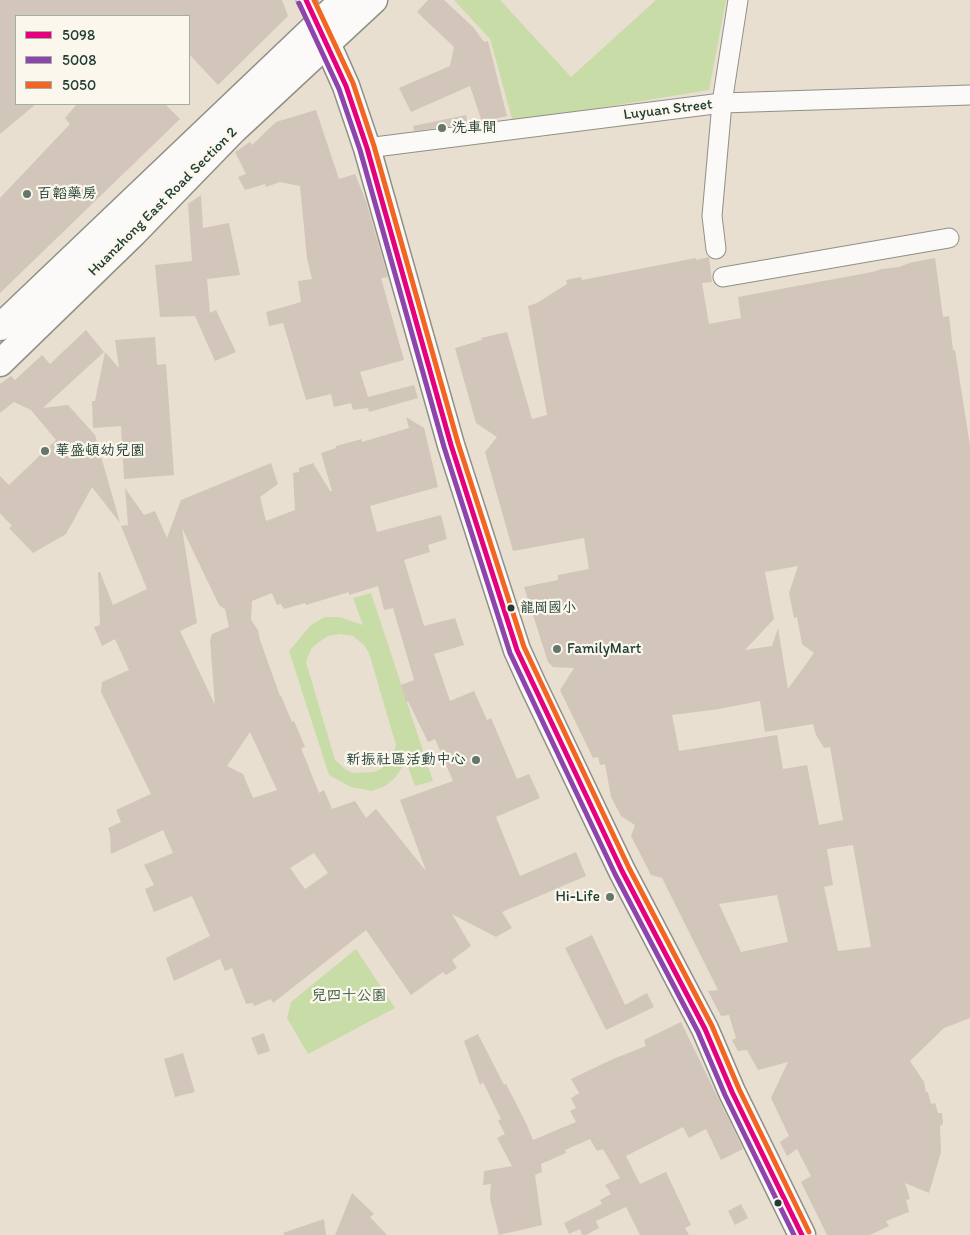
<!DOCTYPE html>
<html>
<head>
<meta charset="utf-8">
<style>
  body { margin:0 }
  #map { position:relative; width:970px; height:1235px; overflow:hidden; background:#e8dfd0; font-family:Itim,sans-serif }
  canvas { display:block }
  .legend { position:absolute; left:15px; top:15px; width:175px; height:90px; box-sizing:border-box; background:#fbf7ec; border:1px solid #a3ada2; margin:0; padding:6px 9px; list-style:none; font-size:15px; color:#1f3d34 }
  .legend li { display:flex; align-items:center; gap:10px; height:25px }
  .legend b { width:25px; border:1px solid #a3ada2 }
</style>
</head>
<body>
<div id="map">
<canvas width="970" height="1235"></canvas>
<ul class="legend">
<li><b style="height:6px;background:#e5007d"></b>5098</li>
<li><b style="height:6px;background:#8e44ad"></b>5008</li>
<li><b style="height:6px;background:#f26522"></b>5050</li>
</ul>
</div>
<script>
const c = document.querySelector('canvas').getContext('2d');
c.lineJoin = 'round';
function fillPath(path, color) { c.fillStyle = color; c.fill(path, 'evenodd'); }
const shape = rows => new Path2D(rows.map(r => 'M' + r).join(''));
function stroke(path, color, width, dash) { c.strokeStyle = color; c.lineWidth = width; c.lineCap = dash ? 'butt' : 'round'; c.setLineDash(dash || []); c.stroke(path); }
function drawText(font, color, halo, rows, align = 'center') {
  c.font = font + ' Itim,"LXGW WenKai TC",sans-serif'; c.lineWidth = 4.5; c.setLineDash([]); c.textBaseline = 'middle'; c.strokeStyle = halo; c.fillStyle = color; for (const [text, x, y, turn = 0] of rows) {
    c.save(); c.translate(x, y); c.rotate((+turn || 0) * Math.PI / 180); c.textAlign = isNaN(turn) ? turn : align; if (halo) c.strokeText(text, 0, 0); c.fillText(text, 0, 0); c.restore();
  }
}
fillPath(shape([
  [454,0,500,0,571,77,656,0,726,0,709,90,513,122,490,39],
  [371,593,433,781,415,786,406,762,395,778,385,786,372,791,351,787,329,775,289,651,311,625,325,617,339,617,363,625,353,598],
  [340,634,353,636,364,645,369,653,396,745,393,755,387,763,381,769,373,772,353,773,345,769,335,760,306,662,311,649,319,642,328,636],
  [356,949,395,1008,308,1054,287,1018,291,1002]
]), '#c8dca7');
fillPath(shape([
  [0,0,282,0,288,16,218,85,189,54,189,16,16,16,16,104,36,104,0,134],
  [428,0,444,0,473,27,484,42,488,41,507,116,482,122,470,86,411,112,399,88,450,66,454,47,417,12],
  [77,104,165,104,180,119,0,293,0,198,70,124,65,118],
  [316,110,339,179,355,174,366,201,388,277,381,278,404,360,360,372,368,397,414,385,418,398,369,412,368,408,353,410,351,403,334,407,331,394,306,400,283,323,269,326,266,312,301,302,298,281,312,279,307,258,300,186,280,182,266,187,265,184,245,190,238,177,246,174,235,152,250,142,252,145,276,122],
  [466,115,468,124,414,131,413,126],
  [201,195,203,228,229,223,240,275,207,279,210,313,216,310,236,352,215,361,195,316,160,317,155,265,192,261,188,204],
  [709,257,712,282,702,283,709,324,741,318,738,297,872,272,882,269,899,267,909,263,935,258,943,317,949,316,953,350,955,350,970,446,970,1018,944,1028,910,1061,924,1082,926,1092,928,1092,931,1104,935,1103,938,1113,942,1113,943,1124,940,1126,941,1152,929,1193,905,1183,910,1199,906,1200,909,1212,886,1221,889,1226,870,1235,827,1235,801,1182,811,1176,797,1149,787,1156,780,1142,789,1136,771,1098,788,1062,758,1070,747,1050,738,1051,732,1040,736,1038,729,1015,721,1016,708,991,718,990,662,878,651,875,631,836,635,825,621,816,611,797,605,764,600,765,598,757,593,758,560,690,574,668,553,667,548,662,524,587,558,580,558,575,589,569,584,538,513,551,485,452,497,437,476,423,455,348,482,340,481,338,507,332,532,419,547,415,528,306,537,303,567,284,566,280,581,277,582,280,696,258,696,260],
  [798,566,789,593,794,618,797,617,802,644,814,653,788,689,778,628,772,646,745,650,774,619,765,572],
  [760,701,765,732,813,724,816,735,824,748,830,747,843,820,819,825,807,765,783,769,777,735,679,751,672,715,719,709],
  [853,845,871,947,838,951,824,887,833,885,827,849],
  [777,895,788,942,741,952,719,904],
  [86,330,104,352,43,408,68,405,95,435,120,523,92,487,66,534,33,553,9,528,12,526,0,513,0,476,9,485,56,440,31,410,14,402,0,413,0,384,11,376,15,380,42,355,50,364],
  [155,337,157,365,166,364,174,475,124,479,121,426,93,428,92,401,95,401,105,352,119,368,115,340],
  [406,417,424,428,438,487,370,506,377,532,441,515,447,539,428,545,430,552,404,560,424,626,455,618,464,645,434,654,450,701,474,691,487,720,491,718,517,779,529,774,540,798,496,817,520,876,576,852,586,876,502,912,512,928,496,937,452,914,471,946,452,960,457,968,446,975,443,972,411,995,366,930,273,1003,271,999,254,1006,253,1003,246,1004,232,968,225,971,220,959,174,981,166,958,210,936,192,896,154,912,145,889,154,885,144,865,173,853,163,830,111,854,110,834,108,828,121,822,116,810,151,794,101,692,102,682,129,670,115,639,102,646,94,627,100,625,98,572,100,572,113,605,147,589,121,526,128,525,125,488,144,515,155,511,167,538,181,500,271,463,278,484,260,497,266,521,295,510,293,473,299,472,299,468,313,463,330,491,332,491,321,453,336,448,336,446,362,439,362,442,409,428],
  [182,528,219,605,225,609,229,627,212,634,210,640,215,705,180,631,197,623],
  [378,586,384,610,393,608,414,680,401,685,406,702,408,701,428,742,435,739,453,781,400,800,426,871,376,809,366,818,355,801,332,809,324,790,319,793,301,748,305,747,294,721,292,722,281,696,280,696,260,640,258,630,251,620,252,601,272,593,277,605,281,604,284,609,305,603,306,605,349,592,349,595],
  [250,732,277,790,253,798,243,774,227,766],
  [314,853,328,873,305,889,290,868],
  [592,935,625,1005,647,993,654,1007,606,1030,565,948],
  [681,1022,743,1149,721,1160,706,1129,689,1138,683,1127,626,1156,640,1184,666,1172,691,1225,685,1228,689,1235,640,1235,626,1207,596,1221,599,1228,586,1235,582,1235,580,1229,569,1234,564,1223,602,1204,600,1200,611,1194,605,1185,620,1178,603,1149,597,1151,590,1139,565,1150,566,1153,541,1164,542,1172,535,1175,542,1225,499,1235,490,1199,491,1184,483,1185,484,1171,512,1166,497,1138,505,1134,498,1121,501,1119,483,1082,480,1085,464,1041,478,1034,504,1085,506,1084,526,1123,533,1140,576,1122,570,1111,576,1108,571,1098,579,1093,571,1079,613,1059,646,1046,644,1040],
  [264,1033,270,1051,258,1055,251,1038],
  [183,1053,195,1092,175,1097,164,1059],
  [352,1193,374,1214,370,1217,387,1235,335,1235],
  [741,1204,748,1218,735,1225,728,1211],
  [324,1219,326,1235,284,1235,283,1233]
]), '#d1c6b9');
const street = shape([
  [306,0,318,23],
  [367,148,722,103,970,95],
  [716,249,712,216,722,103,738,0],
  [723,277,949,238]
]);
const secondary = shape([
  [318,23,346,86,367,148,451,445,517,650,532,683,622,871,705,1029,732,1092,802,1235],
  [0,327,343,0],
  [0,363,134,233,234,130,374,0]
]);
stroke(street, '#8f9086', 21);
stroke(secondary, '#8f9086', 29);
stroke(street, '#fcfaf8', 19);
stroke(secondary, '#fcfaf8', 26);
stroke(shape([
  [306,0,346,86,367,148,451,445,517,650,622,871,705,1029,732,1092,802,1235]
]), '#e5007d', 5);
stroke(shape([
  [299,3,339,89,360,150,444,447,510,653,615,874,698,1032,725,1095,794,1235]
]), '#8e44ad', 5);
stroke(shape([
  [314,0,353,83,374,146,458,443,524,647,629,868,712,1026,739,1089,809,1232]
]), '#f26522', 5);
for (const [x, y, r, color] of [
  [442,128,5,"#65766b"],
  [27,194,5,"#65766b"],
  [45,451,5,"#65766b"],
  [511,608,4.5,"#1f3d34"],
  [557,649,5,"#65766b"],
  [476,760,5,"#65766b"],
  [610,897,5,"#65766b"],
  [778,1203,4.5,"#1f3d34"]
]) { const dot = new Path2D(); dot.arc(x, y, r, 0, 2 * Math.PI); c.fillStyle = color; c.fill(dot); stroke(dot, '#fbf7ec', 2); }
drawText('14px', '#1f3d34', '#fbf7ec', [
  ["龍岡國小",520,608]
], 'left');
drawText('15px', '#1f3d34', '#fbf7ec', [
  ["Luyuan Street",668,110,-7],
  ["Huanzhong East Road Section 2",163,202,-45]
]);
drawText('15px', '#1f3d34', '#fbf7ec', [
  ["洗車間",452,128],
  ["百韜藥房",37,194],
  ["華盛頓幼兒園",55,451],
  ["FamilyMart",567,649],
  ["新振社區活動中心",466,760,"right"],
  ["Hi-Life",600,897,"right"]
], 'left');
drawText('15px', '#3c5c44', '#fbf7ec', [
  ["兒四十公園",349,996]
]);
</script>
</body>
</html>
